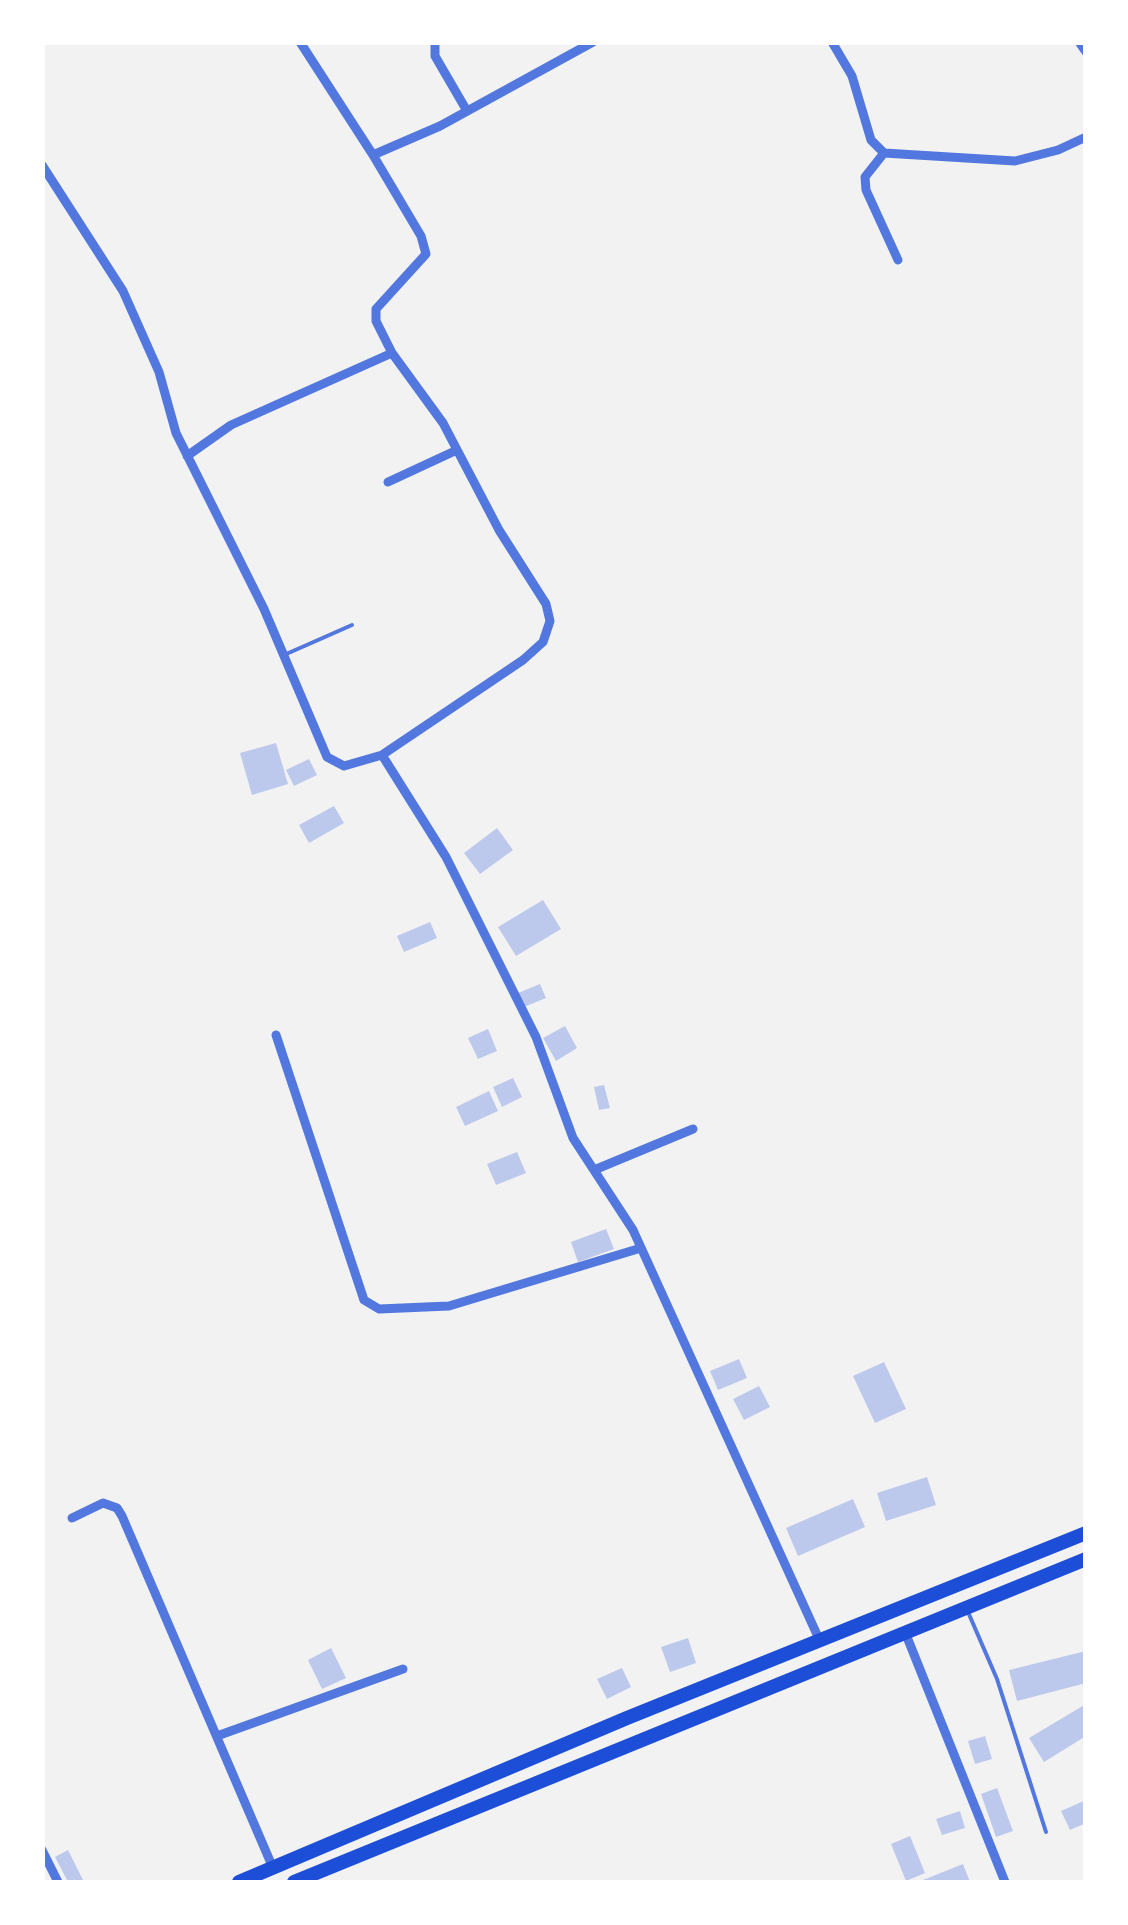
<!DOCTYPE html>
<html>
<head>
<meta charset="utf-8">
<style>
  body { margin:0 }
  #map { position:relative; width:1128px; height:1925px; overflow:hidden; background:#f2f2f2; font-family:Cabin,sans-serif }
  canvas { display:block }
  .frame { position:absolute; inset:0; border:45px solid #fff; pointer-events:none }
</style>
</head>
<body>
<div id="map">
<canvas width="1128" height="1925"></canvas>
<div class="frame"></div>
</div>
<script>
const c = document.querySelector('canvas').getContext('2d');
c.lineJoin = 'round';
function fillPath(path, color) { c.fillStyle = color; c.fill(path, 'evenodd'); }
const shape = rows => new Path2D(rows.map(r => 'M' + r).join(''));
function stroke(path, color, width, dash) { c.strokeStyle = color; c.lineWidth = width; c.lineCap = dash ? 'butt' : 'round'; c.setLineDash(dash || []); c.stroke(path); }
fillPath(shape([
  [276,743,288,784,252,795,240,753],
  [309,759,317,775,294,786,286,770],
  [334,806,344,823,309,843,299,825],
  [497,828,513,850,480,874,464,853],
  [543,900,561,929,516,956,498,927],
  [430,922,437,938,404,952,397,936],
  [540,984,546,998,524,1007,518,993],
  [565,1026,577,1048,556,1061,543,1038],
  [488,1029,497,1051,478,1059,468,1038],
  [513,1078,522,1097,502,1107,493,1087],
  [604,1085,610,1108,599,1110,594,1087],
  [489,1091,498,1111,465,1126,456,1107],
  [517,1152,526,1173,496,1185,487,1164],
  [606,1229,614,1249,578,1262,571,1242],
  [739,1359,747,1378,718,1390,710,1371],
  [884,1362,906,1409,875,1423,853,1376],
  [759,1386,770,1407,744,1420,733,1399],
  [927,1477,936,1505,886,1521,877,1493],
  [853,1499,865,1527,798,1556,786,1528],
  [688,1638,696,1663,670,1672,661,1647],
  [331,1648,346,1678,322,1689,308,1660],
  [1086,1651,1086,1683,1017,1701,1009,1670],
  [622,1668,631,1687,607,1699,597,1679],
  [1086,1704,1086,1736,1044,1762,1029,1738],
  [985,1736,992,1759,975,1764,968,1741],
  [997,1788,1013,1831,996,1837,981,1794],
  [1086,1800,1086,1823,1070,1830,1061,1811],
  [960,1811,965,1828,942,1835,936,1819],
  [910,1836,925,1873,906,1881,891,1844],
  [68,1850,84,1882,68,1882,55,1857],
  [963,1864,970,1882,918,1882]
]), '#bdc9ec');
stroke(shape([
  [284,655,352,625],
  [968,1612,997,1679,1046,1832]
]), '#5277de', 4);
stroke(shape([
  [435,42,435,56,467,111],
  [832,42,852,76,871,140,884,153,1015,161,1058,150,1086,137],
  [1079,42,1086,52],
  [884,153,865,177,866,190,898,260],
  [373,155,440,126,593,42],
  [42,165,123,291,159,372,176,433,264,609,327,757,344,766,382,755,523,660,543,642,550,621,546,604,499,530,443,423,392,353,376,321,376,309,426,254,421,236,373,155,300,42],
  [187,456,231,425,392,353],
  [388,482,457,450],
  [382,755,446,857,536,1037,573,1138,633,1230,819,1639],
  [276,1035,364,1300,379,1309,449,1306,641,1248],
  [594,1170,693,1129],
  [72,1518,103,1503,117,1508,122,1516,273,1868],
  [905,1632,1005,1882],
  [217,1736,403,1669],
  [42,1850,58,1882]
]), '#5277de', 9);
stroke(shape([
  [239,1882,627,1718,1086,1533],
  [294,1882,1086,1559]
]), '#1d4ed8', 14);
</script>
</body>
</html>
